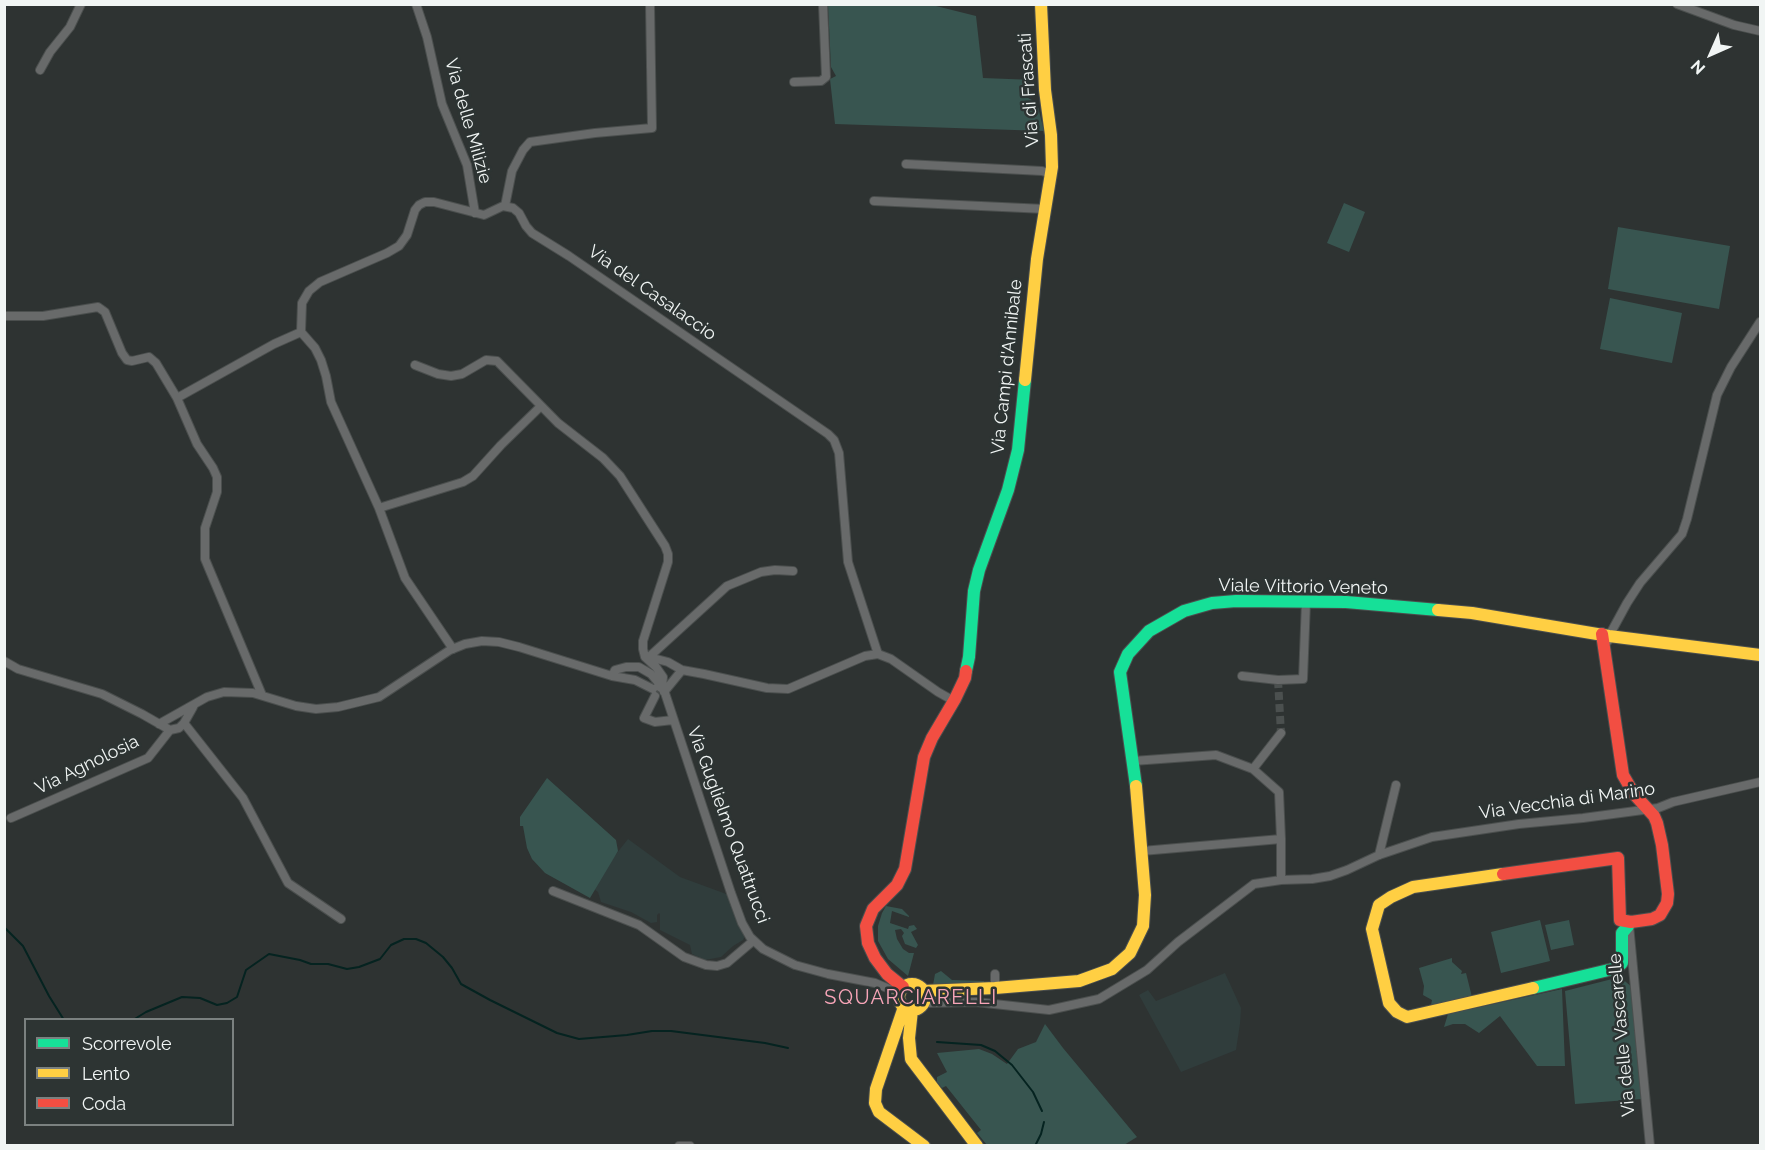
<!DOCTYPE html>
<html>
<head>
<meta charset="utf-8">
<style>
  body { margin:0 }
  #map { position:relative; width:1765px; height:1150px; overflow:hidden; background:#2e3332; font-family:Raleway,sans-serif }
  canvas { display:block }
  .frame { position:absolute; inset:0; border:6px solid #f1f5f4; pointer-events:none }
  .legend { position:absolute; left:24px; top:1018px; width:210px; height:108px; box-sizing:border-box; background:#2d3433; border:2px solid #7b8180; margin:0; padding:8px 10px; list-style:none; font-size:18px; color:#f1f5f4 }
  .legend li { display:flex; align-items:center; gap:12px; height:30px }
  .legend b { width:30px; border:2px solid #7b8180 }
  .north { position:absolute; left:1681px; top:24px; width:60px; height:60px; -webkit-text-stroke:4px #2d3433; paint-order:stroke; rotate:225deg; font-size:16px; font-weight:700; line-height:24px; text-align:center; color:#f1f5f4 }
  .north::after { content:''; display:block; margin:auto; width:21px; height:27px; background:#f1f5f4; clip-path:polygon(50% 0,100% 100%,50% 72%,0 100%) }
</style>
</head>
<body>
<div id="map">
<canvas width="1765" height="1150"></canvas>
<div class="frame"></div>
<ul class="legend">
<li><b style="height:8px;background:#16e098"></b>Scorrevole</li>
<li><b style="height:8px;background:#ffcf43"></b>Lento</li>
<li><b style="height:8px;background:#f24e42"></b>Coda</li>
</ul>
<div class="north">N</div>
</div>
<script>
const c = document.querySelector('canvas').getContext('2d');
c.lineJoin = 'round';
function fillPath(path, color) { c.fillStyle = color; c.fill(path, 'evenodd'); }
const shape = rows => new Path2D(rows.map(r => 'M' + r).join(''));
function stroke(path, color, width, dash) { c.strokeStyle = color; c.lineWidth = width; c.lineCap = dash ? 'butt' : 'round'; c.setLineDash(dash || []); c.stroke(path); }
function drawText(font, color, halo, rows, align = 'center') {
  c.font = font + ' Raleway,sans-serif'; c.lineWidth = 5; c.setLineDash([]); c.textBaseline = 'middle'; c.strokeStyle = halo; c.fillStyle = color; for (const [text, x, y, turn = 0] of rows) {
    c.save(); c.translate(x, y); c.rotate((+turn || 0) * Math.PI / 180); c.textAlign = isNaN(turn) ? turn : align; if (halo) c.strokeText(text, 0, 0); c.fillText(text, 0, 0); c.restore();
  }
}
fillPath(shape([
  [628,839,680,877,729,895,745,936,743,940,733,946,721,957,705,960,692,954,690,945,660,930,660,914,659,913,657,915,657,922,651,923,631,912,601,902,598,892,594,889,613,858],
  [1225,973,1241,1008,1240,1024,1236,1050,1181,1072,1139,995,1148,990,1156,1001]
]), '#303d3c');
fillPath(shape([
  [828,5,932,5,976,16,983,78,1034,80,1032,85,1026,85,1024,96,1034,101,1038,107,1044,131,835,124,830,79,836,76,831,67],
  [1344,203,1365,212,1349,252,1327,243],
  [1618,227,1730,246,1719,309,1608,289],
  [1610,298,1682,313,1672,363,1600,349],
  [547,778,616,840,618,851,590,898,545,873,532,859,527,848,523,826,520,826,520,817],
  [886,906,902,909,909,916,909,917,892,911,890,923,908,929,909,926,914,925,917,929,911,932,918,945,916,948,905,944,902,936,904,933,901,929,895,930,897,939,903,949,909,953,914,953,908,976,888,959,878,941,878,926,882,913],
  [1540,920,1550,961,1501,973,1491,932],
  [1569,920,1574,945,1551,950,1545,925],
  [1452,958,1452,962,1462,971,1461,974,1466,973,1473,1001,1433,1011,1431,1005,1432,1000,1423,995,1424,986,1419,968],
  [941,971,952,980,984,981,984,983,933,985,935,974],
  [1620,977,1633,988,1641,1099,1575,1104,1565,991],
  [1562,989,1565,1066,1537,1066,1500,1016,1479,1033,1465,1024,1453,1024,1444,1027,1448,1014],
  [1045,1024,1063,1048,1137,1137,1124,1145,987,1145,977,1133,981,1130,946,1086,942,1088,937,1082,937,1077,947,1072,937,1053,979,1049,992,1054,1007,1064,1018,1049,1036,1042]
]), '#385550');
stroke(shape([
  [4,927,23,946,49,996,64,1020],
  [133,1020,146,1012,182,997,200,998,217,1005,227,1003,237,997,246,970,269,954,300,960,311,964,328,964,347,969,359,967,380,959,391,945,404,939,416,939,426,943,443,957,452,968,461,984,490,1000,557,1033,579,1039,627,1035,652,1031,671,1031,765,1043,788,1048],
  [937,1042,981,1045,995,1051,1012,1065,1033,1092,1042,1111],
  [1035,1146,1041,1134,1044,1122]
]), '#052320', 2);
stroke(shape([
  [1278,680,1281,733]
]), '#4b504f', 8, [8, 4]);
const street = shape([
  [416,4,427,37,442,104,467,165,475,213],
  [1677,4,1734,25,1760,31],
  [40,70,50,52,70,27,81,4],
  [794,82,821,81,826,77,823,4],
  [906,164,1042,171,1051,174],
  [874,201,1045,209],
  [505,206,512,171,523,150,530,142,595,133,652,128,650,4],
  [4,316,43,316,98,307,105,312,122,353,127,360,132,361,149,357,156,363,177,398,197,444,213,468,217,477,217,492,205,528,205,559,262,695],
  [301,332,302,303,309,291,320,282,387,253,399,246,407,235,415,210,419,205,425,202,434,202,484,215,503,206,513,208,519,213,526,226,532,233,569,256,828,434,834,440,839,453,848,562,878,654],
  [301,332,315,348,321,360,326,376,331,402,379,508,405,578,453,649],
  [415,365,438,374,451,376,462,374,486,360,497,361,558,423,603,458,620,476,665,546,668,554,668,562,643,641,643,649,645,657,656,667,663,677,662,688],
  [177,398,274,344,301,332],
  [379,508,463,482,473,476,501,445,541,406],
  [1608,641,1609,636,1627,603,1640,583,1682,534,1687,519,1717,395,1731,367,1760,322],
  [649,657,727,586,761,572,775,570,793,571],
  [649,657,668,662,682,670],
  [4,661,18,669,102,694,142,714,170,730,179,728,184,723,193,707],
  [612,676,615,670,626,667,639,667,651,674,662,687],
  [1242,676,1278,680,1303,679,1306,602],
  [658,686,664,690,731,893,742,923,750,937,763,949,795,965,828,974,875,983,899,993],
  [664,692,682,670,704,674,767,688,788,689,865,656,878,654,891,659,938,692,954,701],
  [655,696,644,718,655,722,673,720],
  [184,723,243,798,288,883,341,919],
  [159,724,207,697,224,692,253,693,296,706,316,709,338,707,379,697,450,650,465,644,482,641,499,642,519,647,612,676,635,680,653,689],
  [1133,761,1216,755,1253,769,1279,792,1281,839,1281,880],
  [1253,769,1281,733],
  [11,818,148,758,170,730],
  [1142,851,1281,839],
  [1379,855,1396,785],
  [553,891,639,925,684,957,706,965,717,966,727,963,753,941],
  [1629,925,1650,1146],
  [995,974,995,988],
  [923,1003,976,1002,1049,1010,1099,999,1147,970,1178,942,1254,884,1281,880,1312,879,1330,876,1347,870,1379,855,1432,837,1519,824,1583,818,1658,808,1673,802,1760,782],
  [679,1146,690,1146]
]);
const fast = shape([
  [966,671,969,657,974,591,979,570,1008,490,1018,450,1025,380],
  [1136,786,1120,672,1128,654,1149,631,1184,611,1212,603,1236,601,1346,602,1438,610],
  [1533,988,1617,968,1622,963,1622,933,1628,926]
]);
const slow = shape([
  [1025,380,1037,259,1052,167,1051,135,1045,90,1041,4],
  [1438,610,1472,613,1609,636,1760,655],
  [1503,874,1413,887,1391,897,1379,905,1372,929,1389,1003,1397,1012,1407,1017,1533,988],
  '899 997a13 13 0 1 1 26 0a13 13 0 1 1-26 0Z',
  [923,991,995,988,1079,981,1112,969,1130,953,1143,926,1145,895,1136,786],
  [904,1007,876,1089,875,1103,879,1112,924,1146],
  [912,1010,909,1038,911,1059,977,1146]
]);
const jam = shape([
  [1503,874,1618,858,1620,920,1631,922,1652,919,1660,915,1667,903,1668,894,1662,845,1657,823,1654,816,1634,794,1623,775,1602,634],
  [903,987,887,974,875,958,868,943,866,926,873,909,897,885,905,869,924,757,932,738,955,699,965,678,966,671]
]);
stroke(street, '#4b4f4e', 10);
stroke(fast, '#4b4f4e', 14);
stroke(slow, '#4b4f4e', 14);
stroke(jam, '#4b4f4e', 14);
stroke(street, '#686a6a', 8);
stroke(fast, '#16e098', 12);
stroke(slow, '#ffcf43', 12);
stroke(jam, '#f24e42', 12);
drawText('18px', '#f1f5f4', '#2d3433', [
  ["Via di Frascati",1029,90,-94],
  ["Via delle Milizie",468,121,74],
  ["Via del Casalaccio",652,293,35],
  ["Via Campi d'Annibale",1007,367,-84],
  ["Viale Vittorio Veneto",1303,587,1],
  ["Via Agnolosia",87,765,-26],
  ["Via Vecchia di Marino",1567,801,-8],
  ["Via Guglielmo Quattrucci",728,825,70],
  ["Via delle Vascarelle",1622,1035,-95]
]);
c.letterSpacing = '1.5px';
drawText('20px', '#f8a5b8', '#2d3433', [
  ["SQUARCIARELLI",911,998]
]);
c.letterSpacing = '0px';
</script>
</body>
</html>
